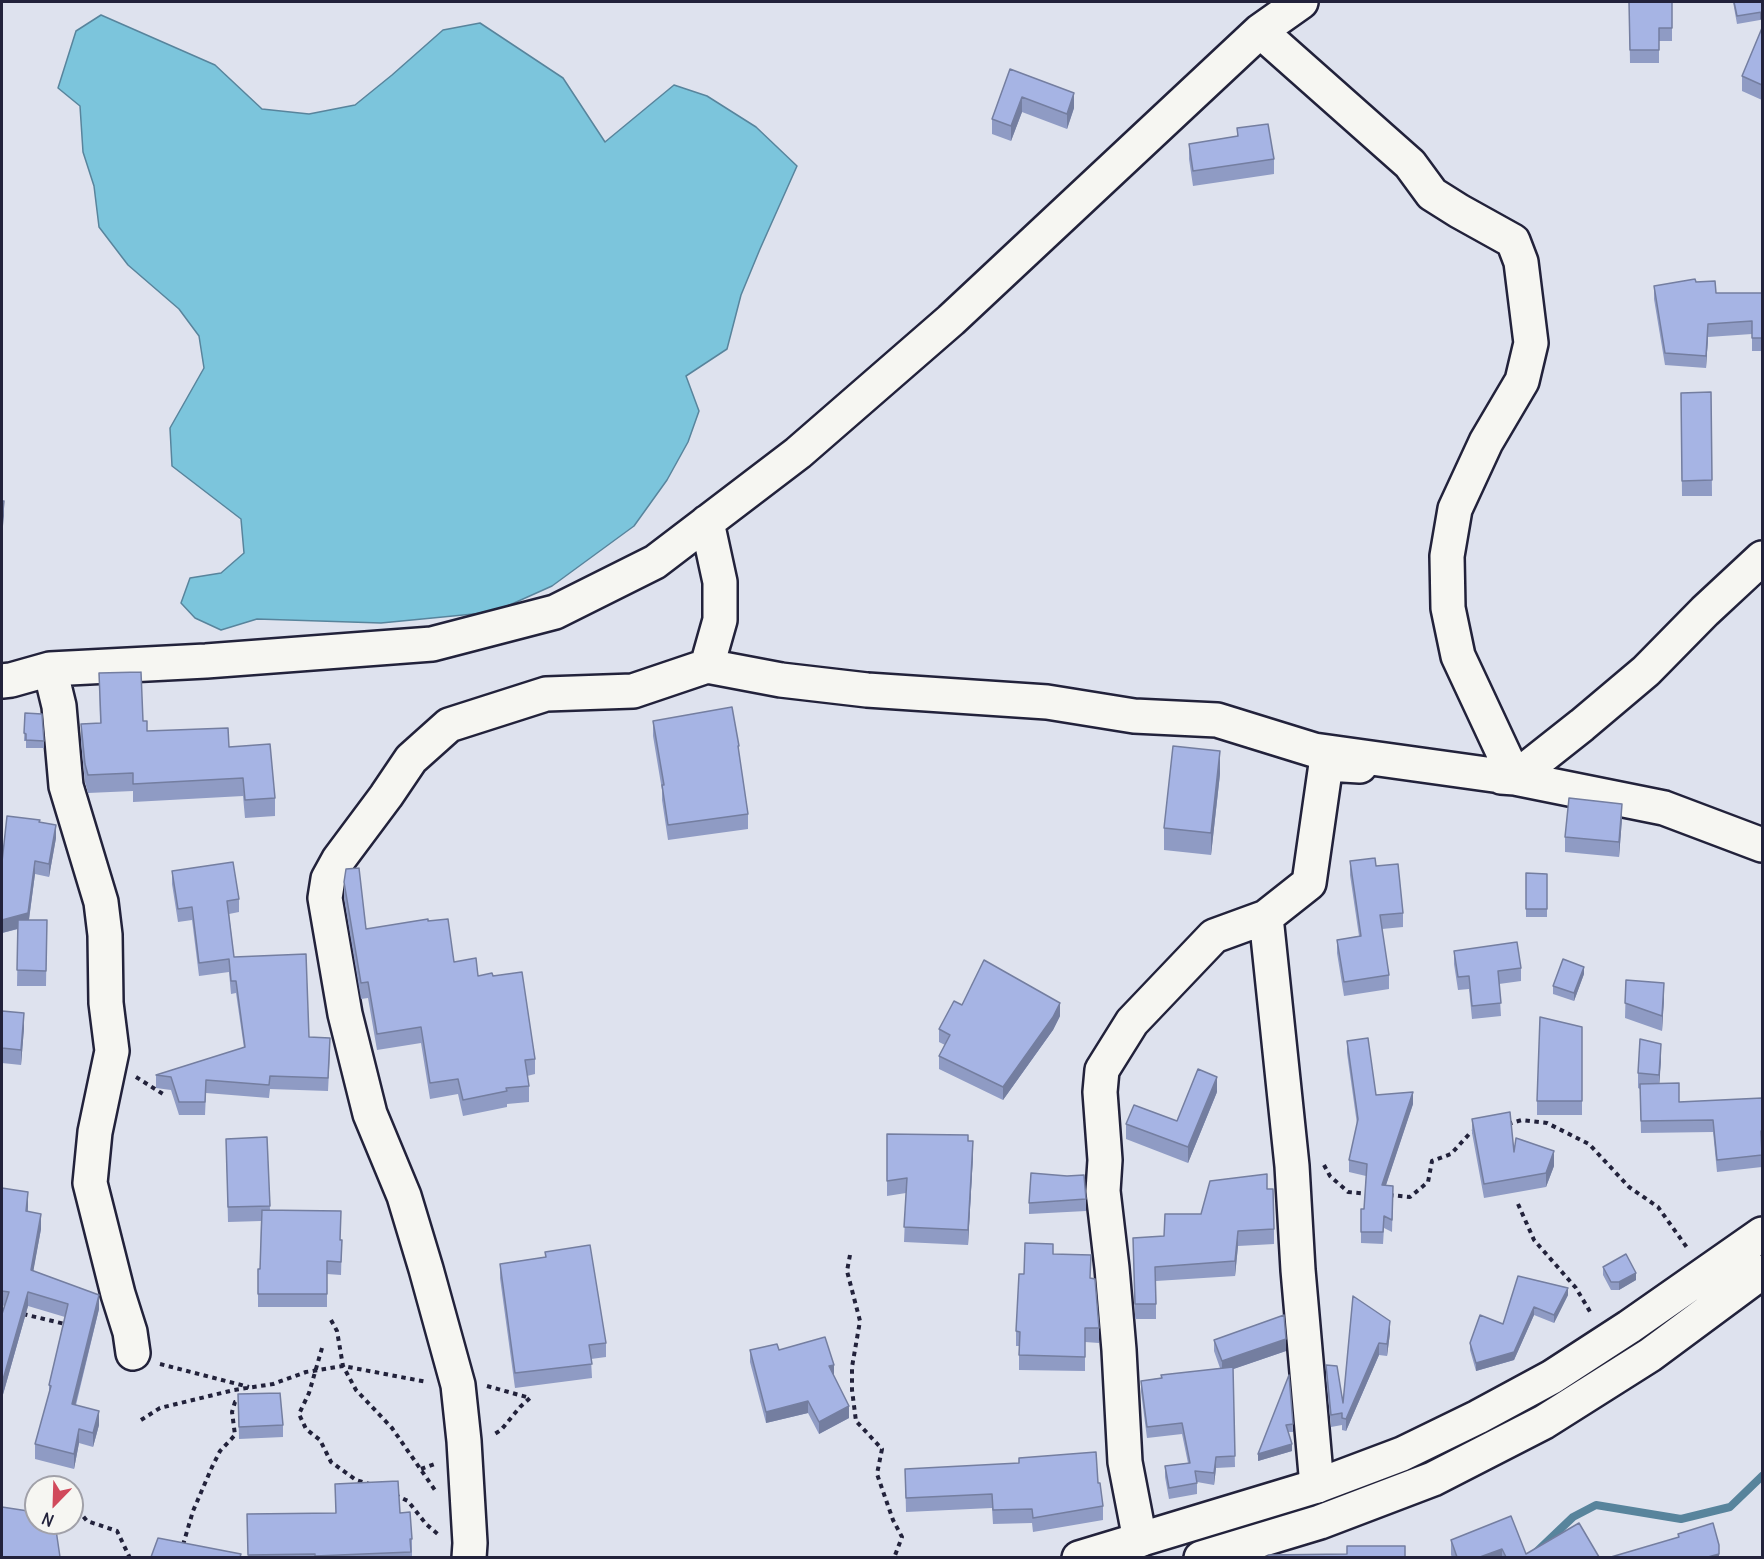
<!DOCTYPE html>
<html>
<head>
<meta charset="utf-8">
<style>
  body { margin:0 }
  #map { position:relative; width:1764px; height:1559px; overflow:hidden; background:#dee2ee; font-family:Delius,sans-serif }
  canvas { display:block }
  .frame { position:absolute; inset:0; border:3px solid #22223b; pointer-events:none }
  .north { position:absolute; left:24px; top:1475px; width:60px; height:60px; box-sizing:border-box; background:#f6f6f2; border:2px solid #a1a1a9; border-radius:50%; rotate:203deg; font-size:16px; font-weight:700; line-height:24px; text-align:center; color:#22223b }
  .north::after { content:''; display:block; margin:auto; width:21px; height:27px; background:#d1495b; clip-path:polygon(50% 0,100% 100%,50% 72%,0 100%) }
</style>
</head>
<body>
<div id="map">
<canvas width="1764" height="1559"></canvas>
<div class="frame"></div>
<div class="north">N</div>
</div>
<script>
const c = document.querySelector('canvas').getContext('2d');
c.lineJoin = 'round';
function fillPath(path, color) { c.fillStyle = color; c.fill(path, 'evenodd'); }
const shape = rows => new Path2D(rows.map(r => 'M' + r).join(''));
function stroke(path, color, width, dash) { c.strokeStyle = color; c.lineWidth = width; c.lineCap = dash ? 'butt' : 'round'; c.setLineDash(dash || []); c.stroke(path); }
const water = shape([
  [101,15,215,65,262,109,309,114,355,105,392,75,443,30,480,23,563,78,605,142,674,85,707,96,756,127,797,166,760,249,741,295,727,349,686,376,699,411,688,442,667,480,634,526,552,586,494,612,381,623,257,619,221,630,195,618,181,603,190,578,221,573,244,553,241,519,172,466,170,428,204,368,199,336,179,309,128,265,99,227,94,186,83,152,80,106,58,88,76,31,101,15]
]);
fillPath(water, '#7cc5dc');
stroke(water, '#58849c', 1.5);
stroke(shape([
  [1530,1558,1573,1517,1596,1505,1681,1519,1730,1507,1762,1476]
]), '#58849c', 8);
const minor = shape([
  [1260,31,1410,164,1432,194,1459,211,1513,241,1521,262,1531,343,1522,381,1486,442,1455,509,1447,556,1448,608,1458,656,1515,778],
  [707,666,720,620,720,582,707,522],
  [50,669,59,706,66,786,101,902,105,935,106,1003,112,1051,95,1132,90,1183,118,1294,130,1332,133,1353],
  [2,681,11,680,50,669,206,661,432,644,555,612,655,562,798,453,951,320,1260,31,1301,2],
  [1501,777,1515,778,1664,808,1762,845],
  [1266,917,1292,1166,1298,1270,1317,1486],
  [1140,1540,1125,1462,1119,1350,1112,1268,1103,1191,1105,1160,1100,1092,1102,1070,1132,1022,1214,936,1266,917,1309,883,1326,764,1360,766],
  [469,1558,470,1543,464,1441,458,1385,426,1269,404,1196,370,1114,345,1014,325,898,328,879,339,859,386,796,411,759,449,725,546,694,633,691,707,666,781,680,867,690,1047,702,1134,716,1217,720,1314,750,1515,778,1582,725,1646,671,1705,611,1762,558]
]);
const major = shape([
  [1079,1558,1317,1486,1402,1454,1478,1417,1552,1377,1629,1327,1762,1234],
  [1201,1558,1320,1522,1433,1479,1544,1422,1650,1355,1762,1272]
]);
stroke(minor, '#22223b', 38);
stroke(major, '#22223b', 38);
stroke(shape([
  [136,1077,163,1094],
  [1508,1124,1522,1120,1547,1123,1589,1144,1629,1187,1658,1207,1688,1249],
  [1324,1165,1330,1176,1348,1192,1369,1194],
  [1389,1195,1410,1197,1428,1182,1432,1161,1451,1154,1471,1132,1477,1131],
  [1518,1204,1534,1240,1576,1288,1592,1315],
  [850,1255,847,1271,860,1321,852,1367,852,1390,856,1421,882,1449,877,1474,893,1520,902,1537,894,1558],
  [23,1314,65,1324],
  [331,1320,337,1331,343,1366,356,1390,392,1428,437,1493],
  [322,1348,309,1393,299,1414,306,1429,320,1440,331,1462,356,1480,369,1484],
  [160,1364,249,1387],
  [487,1386,530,1398,520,1407,501,1430,493,1435],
  [141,1420,160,1408,234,1390,273,1384,306,1372,343,1366,427,1382],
  [421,1469,435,1464],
  [395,1495,408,1501,426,1524,440,1536],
  [72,1503,87,1521,117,1531,130,1558],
  [183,1545,193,1511,212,1467,220,1451,235,1435,232,1412,235,1402,241,1400]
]), '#22223b', 4, [4.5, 4.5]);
stroke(minor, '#f6f6f2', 33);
stroke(major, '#f6f6f2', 33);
fillPath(shape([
  [1629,2,1672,2,1672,41,1659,41,1659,63,1630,63],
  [1733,2,1762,2,1760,20,1737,24],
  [1762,28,1762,100,1742,91,1742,76],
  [1010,69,1074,108,1067,129,1022,112,1011,141,992,134,992,119],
  [1237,128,1274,159,1274,174,1193,186,1189,159,1189,144,1237,136],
  [1696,282,1716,293,1762,293,1762,351,1752,351,1752,334,1708,337,1706,368,1665,365,1654,299,1654,286],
  [1711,392,1712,496,1682,496,1681,393],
  [99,673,143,721,147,731,229,747,275,798,275,816,245,818,243,796,133,802,133,791,88,793,85,782,81,742,81,724,100,723],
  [25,713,44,741,44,748,26,748,26,741,24,741],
  [653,721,739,746,739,756,748,814,748,829,668,840,662,800,662,790,653,736],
  [1220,774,1211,855,1164,850,1164,828],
  [1622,819,1619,857,1565,852,1565,837],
  [40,822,56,838,49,877,35,874,29,920,47,920,46,986,17,986,18,929,2,933,2,862],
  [1350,861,1376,866,1403,913,1403,927,1382,929,1389,975,1389,989,1344,996,1337,953,1337,940,1359,936,1350,875],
  [172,871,239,899,239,912,229,914,234,957,309,1037,330,1051,328,1091,270,1089,269,1098,206,1093,205,1115,179,1115,171,1090,156,1088,156,1075,244,1048,236,993,231,994,229,972,199,976,192,920,178,922,172,884],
  [1526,873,1547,874,1547,917,1526,917],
  [344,882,366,929,428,921,454,962,478,976,493,976,535,1059,535,1074,527,1076,529,1086,529,1102,507,1104,507,1107,463,1116,458,1094,430,1099,421,1043,377,1050,368,998,361,999,344,898],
  [1454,951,1521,968,1521,981,1499,984,1501,1016,1472,1019,1469,989,1458,990,1454,964],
  [1584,974,1574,1001,1553,994,1553,986],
  [1626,980,1664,998,1662,1031,1625,1018],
  [962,1005,1060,1016,1053,1030,1003,1100,939,1069,939,1056,945,1045,939,1042,939,1029],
  [2,1011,24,1028,21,1065,2,1063],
  [1582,1027,1582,1115,1537,1115,1537,1101],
  [1347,1041,1376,1095,1413,1104,1386,1185,1393,1197,1392,1232,1384,1228,1383,1244,1361,1243,1361,1209,1364,1209,1366,1176,1349,1172,1349,1160,1357,1124,1347,1053],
  [1661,1059,1659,1084,1679,1102,1762,1098,1762,1167,1717,1172,1713,1132,1641,1133,1640,1089,1638,1088,1638,1073],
  [1217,1092,1188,1163,1126,1139,1126,1124,1177,1121],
  [1472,1119,1514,1152,1554,1166,1546,1187,1484,1198,1472,1133],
  [887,1134,968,1141,973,1156,968,1245,904,1242,906,1193,887,1196],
  [267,1137,270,1210,342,1240,341,1275,327,1274,327,1307,258,1307,258,1269,260,1269,261,1221,228,1222,226,1139],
  [2,1188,28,1206,28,1212,41,1229,33,1271,99,1309,76,1405,99,1425,93,1447,79,1443,74,1469,35,1459,35,1444,49,1393,49,1385,65,1317,28,1306,2,1398,2,1314,4,1306,2,1305],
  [1267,1189,1274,1229,1274,1244,1238,1246,1235,1276,1156,1281,1156,1319,1135,1319,1133,1238,1164,1236,1201,1214],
  [1086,1199,1086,1211,1029,1214,1029,1203],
  [545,1252,606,1343,606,1357,591,1359,592,1378,515,1388,500,1278,500,1264,545,1257],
  [1053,1254,1090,1278,1099,1328,1099,1343,1085,1342,1085,1371,1019,1370,1019,1346,1016,1346,1016,1331,1024,1274],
  [1603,1267,1636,1280,1619,1290,1611,1290,1603,1275],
  [1518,1276,1568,1295,1554,1323,1534,1315,1514,1360,1476,1371,1470,1350,1470,1343,1503,1324],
  [1353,1296,1390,1333,1387,1356,1379,1355,1346,1431,1342,1430,1342,1425,1331,1427,1326,1377,1326,1365,1343,1403],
  [1214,1340,1286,1351,1233,1369,1235,1467,1216,1468,1214,1485,1197,1482,1197,1494,1169,1499,1165,1477,1165,1466,1188,1463,1182,1434,1147,1438,1141,1392,1141,1381,1220,1368,1214,1351],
  [750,1350,779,1350,834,1376,849,1418,819,1434,808,1413,766,1423,750,1362],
  [1289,1375,1293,1432,1288,1432,1292,1451,1258,1461],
  [238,1394,283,1425,283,1437,239,1439],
  [905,1469,1098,1483,1103,1506,1103,1520,1033,1532,1032,1523,993,1524,992,1508,906,1512],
  [335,1484,412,1539,412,1556,411,1557,248,1557,247,1514,336,1513],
  [1451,1540,1526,1554,1599,1557,1452,1557,1451,1555]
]), '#8f9bc4');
fillPath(shape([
  [1762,12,1762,19,1760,20,1760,13],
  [1074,93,1074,108,1067,129,1067,114],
  [1022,97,1022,112,1011,141,1011,126],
  [1708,324,1708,337,1706,368,1706,356],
  [4,501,4,516,2,536,2,521],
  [1220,751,1220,774,1211,855,1211,833],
  [1622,804,1622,819,1619,857,1619,842],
  [56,825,56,838,49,877,49,864],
  [35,861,35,874,28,926,2,933,2,920],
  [1584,967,1584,974,1574,1001,1574,993],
  [1664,983,1664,998,1662,1031,1662,1016],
  [1060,1003,1060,1016,1053,1030,1003,1100,1003,1087],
  [24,1013,24,1028,21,1065,21,1050],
  [1661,1044,1661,1059,1659,1090,1659,1075],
  [1217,1077,1217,1092,1188,1163,1188,1147],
  [1413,1092,1413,1104,1382,1197,1382,1185],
  [973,1141,973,1156,968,1245,968,1230],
  [1554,1151,1554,1166,1546,1187,1546,1173],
  [28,1192,28,1206,26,1226,26,1211],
  [41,1214,41,1229,31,1284,31,1270],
  [1238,1231,1238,1246,1235,1276,1235,1261],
  [1636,1273,1636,1280,1619,1290,1619,1282],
  [1568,1288,1568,1295,1554,1323,1554,1315],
  [28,1292,28,1306,2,1398,2,1383],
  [99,1295,99,1309,72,1418,72,1404],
  [1534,1307,1534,1315,1514,1360,1476,1371,1476,1363],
  [1390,1321,1390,1333,1387,1356,1387,1344],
  [1286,1339,1286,1351,1222,1373,1222,1361],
  [1379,1343,1379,1355,1346,1431,1346,1419],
  [834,1365,834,1376,829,1366],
  [808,1401,808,1413,766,1423,766,1412],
  [849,1406,849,1418,819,1434,819,1422],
  [99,1411,99,1425,93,1447,93,1433],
  [79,1429,79,1443,74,1469,74,1454],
  [1292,1444,1292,1451,1258,1461,1258,1454],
  [1216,1457,1216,1468,1214,1485,1214,1473],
  [1502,1549,1502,1557,1480,1557],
  [1719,1554,1719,1557,1708,1557]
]), '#747ea0');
const building = shape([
  [1629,2,1672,2,1672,28,1659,28,1659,50,1630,50,1629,2],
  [1734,2,1762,2,1762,12,1737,16,1734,2],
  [1762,28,1762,85,1742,76,1762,28],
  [1010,69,1074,93,1067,114,1022,97,1011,126,992,119,1010,69],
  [1268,124,1274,159,1193,171,1189,144,1238,136,1237,128,1268,124],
  [1695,279,1696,282,1715,281,1716,293,1762,293,1762,338,1752,338,1752,321,1708,324,1706,356,1665,353,1654,286,1695,279],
  [1711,392,1712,480,1682,481,1681,393,1711,392],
  [2,501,4,501,2,521,2,501],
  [141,672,143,721,147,721,147,731,228,728,229,747,270,744,275,798,245,800,243,778,133,784,133,773,88,775,85,764,81,724,101,723,99,673,141,672],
  [732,707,739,746,738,746,748,814,668,825,662,785,664,785,653,721,732,707],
  [25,713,42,714,44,741,26,740,26,734,24,733,25,713],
  [1173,746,1220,751,1211,833,1164,828,1173,746],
  [1569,798,1622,804,1619,842,1565,837,1569,798],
  [7,816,40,820,39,822,56,825,49,864,35,861,28,913,2,920,2,862,7,816],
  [1375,858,1376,866,1398,864,1403,913,1380,915,1389,975,1344,982,1337,940,1361,936,1350,861,1375,858],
  [233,862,239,899,227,901,234,957,306,954,309,1037,330,1038,328,1078,270,1076,269,1085,206,1080,205,1102,179,1102,171,1077,156,1075,245,1047,236,981,231,981,229,959,199,963,192,907,178,909,172,871,233,862],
  [359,868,366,929,428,919,428,921,448,919,454,962,476,958,478,976,492,973,493,976,522,972,535,1059,525,1060,529,1086,506,1088,507,1091,463,1100,458,1079,430,1083,421,1027,377,1034,368,982,361,983,344,882,346,869,359,868],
  [1526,873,1547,874,1547,909,1526,909,1526,873],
  [18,920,47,920,46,971,17,970,18,920],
  [1517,942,1521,968,1498,971,1501,1003,1472,1006,1469,976,1458,977,1454,951,1517,942],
  [1563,959,1584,967,1574,993,1553,986,1563,959],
  [984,960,1060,1003,1053,1017,1003,1087,939,1056,950,1035,939,1029,954,1001,962,1005,984,960],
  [1626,980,1664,983,1662,1016,1625,1003,1626,980],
  [2,1011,24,1013,21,1050,2,1048,2,1011],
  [1540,1017,1582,1027,1582,1101,1537,1101,1540,1017],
  [1368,1038,1376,1095,1413,1092,1382,1185,1393,1186,1392,1220,1384,1216,1383,1232,1361,1232,1361,1209,1364,1209,1367,1164,1349,1160,1358,1119,1347,1041,1368,1038],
  [1640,1039,1661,1044,1659,1075,1638,1073,1640,1039],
  [1198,1069,1217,1077,1188,1147,1126,1124,1134,1105,1177,1121,1198,1069],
  [1679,1083,1679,1102,1762,1098,1762,1131,1761,1131,1762,1155,1717,1160,1713,1120,1641,1121,1640,1084,1679,1083],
  [1510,1112,1514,1152,1516,1138,1554,1151,1546,1173,1484,1184,1472,1119,1510,1112],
  [887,1134,968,1135,968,1141,973,1141,968,1230,904,1227,907,1178,887,1181,887,1134],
  [267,1137,270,1206,228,1207,226,1139,267,1137],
  [1031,1173,1067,1176,1084,1175,1086,1199,1029,1203,1031,1173],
  [1267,1174,1267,1189,1273,1189,1274,1229,1238,1231,1235,1261,1155,1267,1156,1304,1135,1304,1133,1238,1164,1236,1165,1214,1201,1214,1210,1181,1267,1174],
  [2,1188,28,1192,26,1211,41,1214,31,1270,99,1295,72,1404,99,1411,93,1433,79,1429,74,1454,35,1444,51,1386,49,1385,68,1304,28,1292,2,1383,2,1314,9,1292,2,1291,2,1188],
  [262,1210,341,1211,340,1240,342,1240,341,1262,327,1261,327,1294,258,1294,258,1269,260,1269,262,1210],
  [1025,1243,1053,1244,1053,1254,1091,1255,1090,1278,1095,1279,1099,1328,1085,1328,1085,1357,1019,1355,1020,1332,1016,1331,1019,1274,1024,1274,1025,1243],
  [590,1245,606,1343,589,1345,592,1364,515,1373,500,1264,546,1257,545,1252,590,1245],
  [1626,1254,1636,1273,1619,1282,1611,1282,1603,1267,1626,1254],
  [1518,1276,1568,1288,1554,1315,1534,1307,1514,1352,1476,1363,1470,1343,1480,1315,1503,1324,1518,1276],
  [1353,1296,1390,1321,1387,1344,1379,1343,1346,1419,1342,1418,1342,1413,1331,1415,1326,1365,1337,1366,1343,1403,1353,1296],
  [1284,1315,1286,1339,1222,1361,1214,1340,1284,1315],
  [825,1337,834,1365,829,1366,849,1406,819,1422,808,1401,766,1412,750,1350,777,1344,779,1350,825,1337],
  [1233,1367,1235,1456,1216,1457,1214,1473,1195,1471,1197,1483,1169,1488,1165,1466,1190,1463,1182,1423,1147,1427,1141,1381,1162,1378,1161,1375,1233,1367],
  [1289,1375,1293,1424,1286,1425,1292,1444,1258,1454,1289,1375],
  [280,1393,283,1425,239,1427,238,1394,280,1393],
  [1096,1452,1098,1483,1100,1483,1103,1506,1033,1518,1032,1509,993,1510,992,1494,906,1498,905,1469,1019,1463,1019,1458,1096,1452],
  [398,1481,400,1513,410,1512,412,1539,410,1539,411,1552,315,1556,315,1554,248,1555,247,1514,336,1513,335,1484,398,1481],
  [2,1507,28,1511,36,1510,36,1523,55,1523,60,1557,2,1557,2,1507],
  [1511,1516,1526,1554,1579,1523,1599,1557,1506,1557,1502,1549,1480,1557,1457,1557,1451,1540,1511,1516],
  [1713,1523,1719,1545,1719,1554,1708,1557,1611,1557,1679,1537,1678,1534,1713,1523],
  [158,1538,241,1554,240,1557,151,1557,158,1538],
  [1347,1546,1405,1546,1405,1557,1268,1557,1268,1555,1347,1554,1347,1546]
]);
fillPath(building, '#a6b4e4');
stroke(building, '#747ea0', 1.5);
</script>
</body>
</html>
